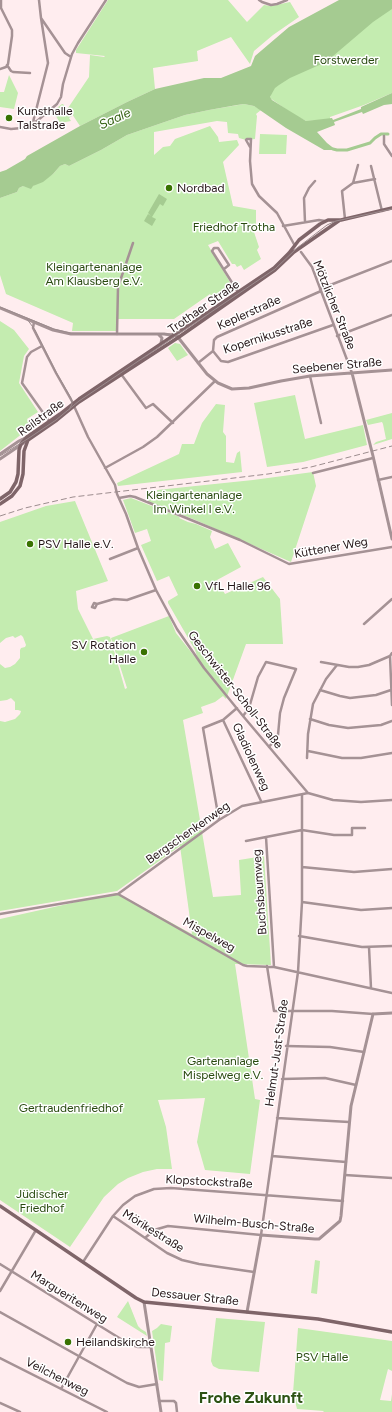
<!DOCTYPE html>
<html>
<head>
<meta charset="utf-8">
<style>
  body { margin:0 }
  canvas { display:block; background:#ffedef }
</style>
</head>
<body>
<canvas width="392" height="1412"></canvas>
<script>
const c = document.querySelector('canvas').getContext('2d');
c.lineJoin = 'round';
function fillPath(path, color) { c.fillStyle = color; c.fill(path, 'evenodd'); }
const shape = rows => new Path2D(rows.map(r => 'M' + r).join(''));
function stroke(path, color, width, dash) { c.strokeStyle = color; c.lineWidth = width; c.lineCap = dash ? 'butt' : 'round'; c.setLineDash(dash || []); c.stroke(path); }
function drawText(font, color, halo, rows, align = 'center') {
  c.font = font + ' Figtree,sans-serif'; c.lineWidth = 3; c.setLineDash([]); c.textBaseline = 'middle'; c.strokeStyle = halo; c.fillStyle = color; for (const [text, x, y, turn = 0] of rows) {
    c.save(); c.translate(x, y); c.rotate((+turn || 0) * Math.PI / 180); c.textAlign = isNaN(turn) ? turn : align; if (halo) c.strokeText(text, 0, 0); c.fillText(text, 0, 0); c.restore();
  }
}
fillPath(shape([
  [108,0,228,0,247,22,264,5,271,6,290,2,299,17,273,35,254,51,250,64,231,37,197,51,198,61,153,68,155,89,127,102,80,126,68,108,89,77,90,55,104,57,105,56,76,53,76,50],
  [392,5,392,93,364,105,330,117,330,120,306,121,294,115,270,98,271,92,316,26],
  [9,75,18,93,14,109,0,107,0,92,4,92],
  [62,104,63,104,72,116,69,118,71,121,60,123,53,111],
  [244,104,254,106,261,110,256,114,257,116,255,139,246,140,239,138,238,134,228,133,227,122,217,121,154,132,154,155,163,147,170,146,175,139,210,126,218,137,219,142,237,140,239,145,223,162,233,206,256,210,256,228,253,229,259,247,257,250,261,259,244,270,241,265,237,267,235,264,232,264,218,241,208,245,234,289,216,302,210,294,174,319,118,319,116,331,72,331,73,323,6,294,0,275,0,198,17,192,19,188,23,186,31,187,53,174,60,166,65,164,69,166,101,150,127,135,185,115,209,110],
  [260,134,287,135,286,154,259,154],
  [0,321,14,330,29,349,24,356,19,383,38,412,27,419,32,426,0,451],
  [175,343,180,344,188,355,177,361,168,348],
  [295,395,305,439,363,425,367,445,303,462,267,467,254,403],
  [216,404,225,405,223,432,226,436,226,462,234,463,237,453,240,451,242,472,118,486,117,483,179,454,182,444,194,444,202,423],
  [392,413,392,439,373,445,376,442,386,439,383,424,382,422,368,425,366,420],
  [313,472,316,486,291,562,193,519,148,502,148,500,158,497,157,490,253,480],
  [131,498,180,517,179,518,188,522,196,524,212,531,210,537,215,549,228,543,241,567,217,580,225,594,263,577,280,599,283,644,246,644,226,699,223,696,215,702,201,707,203,713,183,720,213,897,241,895,239,860,264,856,271,965,235,964,255,1099,260,1100,250,1174,205,1170,197,1142,205,1098,158,1100,166,1127,172,1169,157,1169,143,1172,128,1178,118,1184,104,1197,70,1247,0,1200,0,919,117,893,192,934,180,846,117,891,0,911,0,721,5,722,15,719,20,714,21,711,18,710,15,710,15,702,11,698,7,700,0,701,0,664,5,668,10,667,15,664,20,658,20,650,21,648,25,647,26,645,23,637,21,635,15,638,13,636,6,638,0,643,0,522,46,506,75,501,108,581,76,591,78,609,93,639,107,636,110,637,125,689,127,688,111,638,169,616,176,633,199,662,195,650,168,603,168,601,178,595,169,576,157,581,141,545,151,541,147,529,135,533,123,500],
  [315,1260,320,1261,317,1294,311,1293],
  [128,1301,138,1326,141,1329,146,1332,147,1336,117,1317],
  [216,1318,265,1322,259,1372,219,1369,213,1366,211,1361],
  [161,1324,172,1326,170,1342,165,1343,163,1381,159,1380,152,1331,157,1328],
  [298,1328,392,1341,392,1371,388,1369,380,1400,391,1401,392,1394,392,1412,323,1412,324,1411,297,1409,293,1393]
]), '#c4ecb0');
fillPath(shape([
  [339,0,392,0,392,9,373,22,326,62,290,78,279,85,275,88,270,97,272,100,288,110,306,121,332,118,333,120,361,109,361,107,392,93,392,104,384,105,363,114,362,112,334,122,335,125,317,132,327,143,336,150,324,150,286,128,254,106,244,104,237,105,209,110,185,115,127,135,101,150,69,166,65,164,60,166,53,174,43,182,33,186,31,189,23,186,19,188,17,192,0,198,0,172,6,170,25,159,27,156,80,126,127,102,155,89,204,78,221,78,251,66,255,56,289,27],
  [159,194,167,199,163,206,160,204,152,217,156,219,152,226,144,221,148,214,151,216,148,213]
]), '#a5cb91');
stroke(shape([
  [333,149,337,150,347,150,370,143,375,138,381,134,388,134]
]), '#a5cb91', 3);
stroke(shape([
  [39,0,41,18,65,53,71,57],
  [259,0,262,2,271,5,277,4,287,0],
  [7,65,11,71,13,72,30,73],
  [0,69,6,67,8,64,12,36,12,30,1,8,1,0],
  [33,122,48,63,41,18],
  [0,127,11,129,22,128,37,121,57,104,61,97,63,84,72,54,78,43,106,0],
  [384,136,384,144,392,156],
  [250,147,246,140,247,139,251,139,250,161,252,184,259,196,277,213,295,246],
  [371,166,382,211],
  [353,183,358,165],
  [345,219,342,191,353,183,375,179],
  [305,222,304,198,309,188,315,181],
  [283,226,319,220,325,221],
  [301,252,312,267,352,373],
  [224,269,229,265,218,248,214,248,212,251,238,292],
  [320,289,392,261],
  [34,322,33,328,56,373,73,403],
  [117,334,118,287,133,243],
  [337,336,392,315],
  [42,346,31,352,27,357,22,383,49,421],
  [213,351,221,361,228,362,333,325],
  [213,351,214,340,217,337,321,291],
  [198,363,213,351],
  [121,374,146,408,153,404,173,423],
  [310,376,321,423],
  [74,406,88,437,115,485,117,494,126,514,138,548,156,590,177,629,204,668,243,716,308,793],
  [105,468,143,447,157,437,215,381],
  [313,473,373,458],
  [378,480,392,477],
  [119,498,130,496,135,497,240,540,289,564,392,547],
  [110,559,138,548],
  [97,604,95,608,92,607,94,603,97,604,114,599,127,600,156,590],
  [364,624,392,599],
  [392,653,390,656,392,705],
  [321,662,349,667,358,667,369,665,390,656],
  [320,690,340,696,350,698,376,695,391,690],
  [243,716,249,708,258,677,266,662,296,669,284,698,280,713,278,735,269,747],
  [310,719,329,725,348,728,381,725,392,721],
  [223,720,261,801],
  [308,751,342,758,361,758,392,753],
  [307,758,308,734,313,704,326,679,337,665],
  [219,820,203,728,223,720,237,708],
  [266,837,302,830,334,835,352,835,352,828,365,828],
  [246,841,266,837,274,967],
  [302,867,354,872,392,869],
  [118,894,243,965,247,966,274,967,392,993],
  [302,902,361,910,392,908],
  [0,914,118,894,219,820,242,806,308,793,333,800,361,802,392,800],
  [299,936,362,947,392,946],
  [369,947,371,988],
  [267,966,274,1011,332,1011,373,1014],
  [286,1046,330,1047,364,1052],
  [282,1079,325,1078,356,1085],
  [277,1118,349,1122],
  [272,1156,346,1162],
  [345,1175,392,1178],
  [113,1216,167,1253,182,1260,199,1264,254,1272],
  [145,1238,154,1230,168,1226,261,1235,298,972,302,902,302,795],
  [83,1262,113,1216,123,1205,135,1196,154,1189,171,1188,343,1201],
  [0,1264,129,1344,138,1347,151,1347],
  [0,1291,36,1230],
  [0,1312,127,1383,139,1387,157,1384],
  [0,1358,107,1412],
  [61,1389,97,1324],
  [159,1401,174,1401,176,1403,177,1412],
  [0,1403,20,1412]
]), '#a59295', 2.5);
stroke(shape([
  [0,308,53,330,71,334,164,334,177,336,207,374,218,383,232,389,249,388,281,381,310,376,392,370],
  [158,334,162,338,161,343],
  [352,373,373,456,392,539],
  [0,454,19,441,27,437],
  [0,459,28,440],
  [144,1302,161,1412],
  [247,1312,261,1235,315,1239,319,1239,340,1221,341,1216,351,1106,364,1052,373,1014,392,1013]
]), '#a59295', 3);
stroke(shape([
  [0,499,10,492,16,482,18,474,19,450,21,444,27,437,60,414,79,399,274,268,289,253,299,240,320,224,328,220,341,220,392,208],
  [0,504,12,496,20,486,23,474,24,451,28,440,57,420,79,402,179,337,275,270,294,252,340,220],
  [0,1206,136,1298,144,1302,318,1319,392,1332]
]), '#7f6569', 3.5);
stroke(shape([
  [0,307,54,329,70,333,171,334,180,331],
  [27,319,35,330,56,372,71,398,72,404,69,410],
  [0,456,29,438,56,420,79,401,275,269,297,248,327,225,336,221,392,209]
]), '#9c8c8e', 1);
stroke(shape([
  [0,516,25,508,73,497,268,474,311,467,392,446]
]), '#9c8c8e', 1, [6, 3]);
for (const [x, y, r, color] of [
  [9,118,4,"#397201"],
  [169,188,4,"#397201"],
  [30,544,4,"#397201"],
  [197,586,4,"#397201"],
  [144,652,4,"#397201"],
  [68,1342,4,"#397201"]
]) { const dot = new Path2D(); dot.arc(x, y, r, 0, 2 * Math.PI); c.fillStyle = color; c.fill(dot); stroke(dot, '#fff', 1.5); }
drawText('12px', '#284a0f', '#fff', [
  ["Forstwerder",346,60],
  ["Friedhof Trotha",234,227],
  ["Kleingartenanlage",94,267],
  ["Am Klausberg e.V.",94,281],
  ["Kleingartenanlage",194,495],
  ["Im Winkel I e.V.",194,509],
  ["Gartenanlage",223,1061],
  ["Mispelweg e.V.",223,1075],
  ["Gertraudenfriedhof",71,1108],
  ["Jüdischer",42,1194],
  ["Friedhof",42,1208],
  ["PSV Halle",322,1357]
]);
drawText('12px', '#251618', '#fff', [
  ["Kunsthalle",17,111],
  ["Talstraße",17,125],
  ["Nordbad",177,188],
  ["PSV Halle e.V.",38,544],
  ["VfL Halle 96",205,586],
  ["SV Rotation",136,645,"right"],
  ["Halle",136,659,"right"],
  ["Heilandskirche",76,1342]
], 'left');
drawText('12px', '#251618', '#fff', [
  ["Mötzlicher Straße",334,305,68],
  ["Trothaer Straße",204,307,-35],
  ["Keplerstraße",249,313,-24],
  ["Kopernikusstraße",268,336,-18],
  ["Seebener Straße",337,366,-5],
  ["Reilstraße",41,418,-36],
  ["Küttener Weg",331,548,-10],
  ["Geschwister-Scholl-Straße",235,690,52],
  ["Gladiolenweg",251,757,65],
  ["Bergschenkenweg",188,833,-35],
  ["Buchsbaumweg",260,892,-94],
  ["Mispelweg",209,935,29],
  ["Helmut-Just-Straße",277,1053,-82],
  ["Klopstockstraße",209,1182,3],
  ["Wilhelm-Busch-Straße",254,1224,5],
  ["Mörikestraße",153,1231,32],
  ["Margueritenweg",69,1297,32],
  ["Dessauer Straße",195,1297,6],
  ["Veilchenweg",57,1377,27]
]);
drawText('italic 13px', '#356212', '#fff', [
  ["Saale",115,119,-25]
]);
drawText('bold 16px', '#2d5213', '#fff', [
  ["Frohe Zukunft",251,1398]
]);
</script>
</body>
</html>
